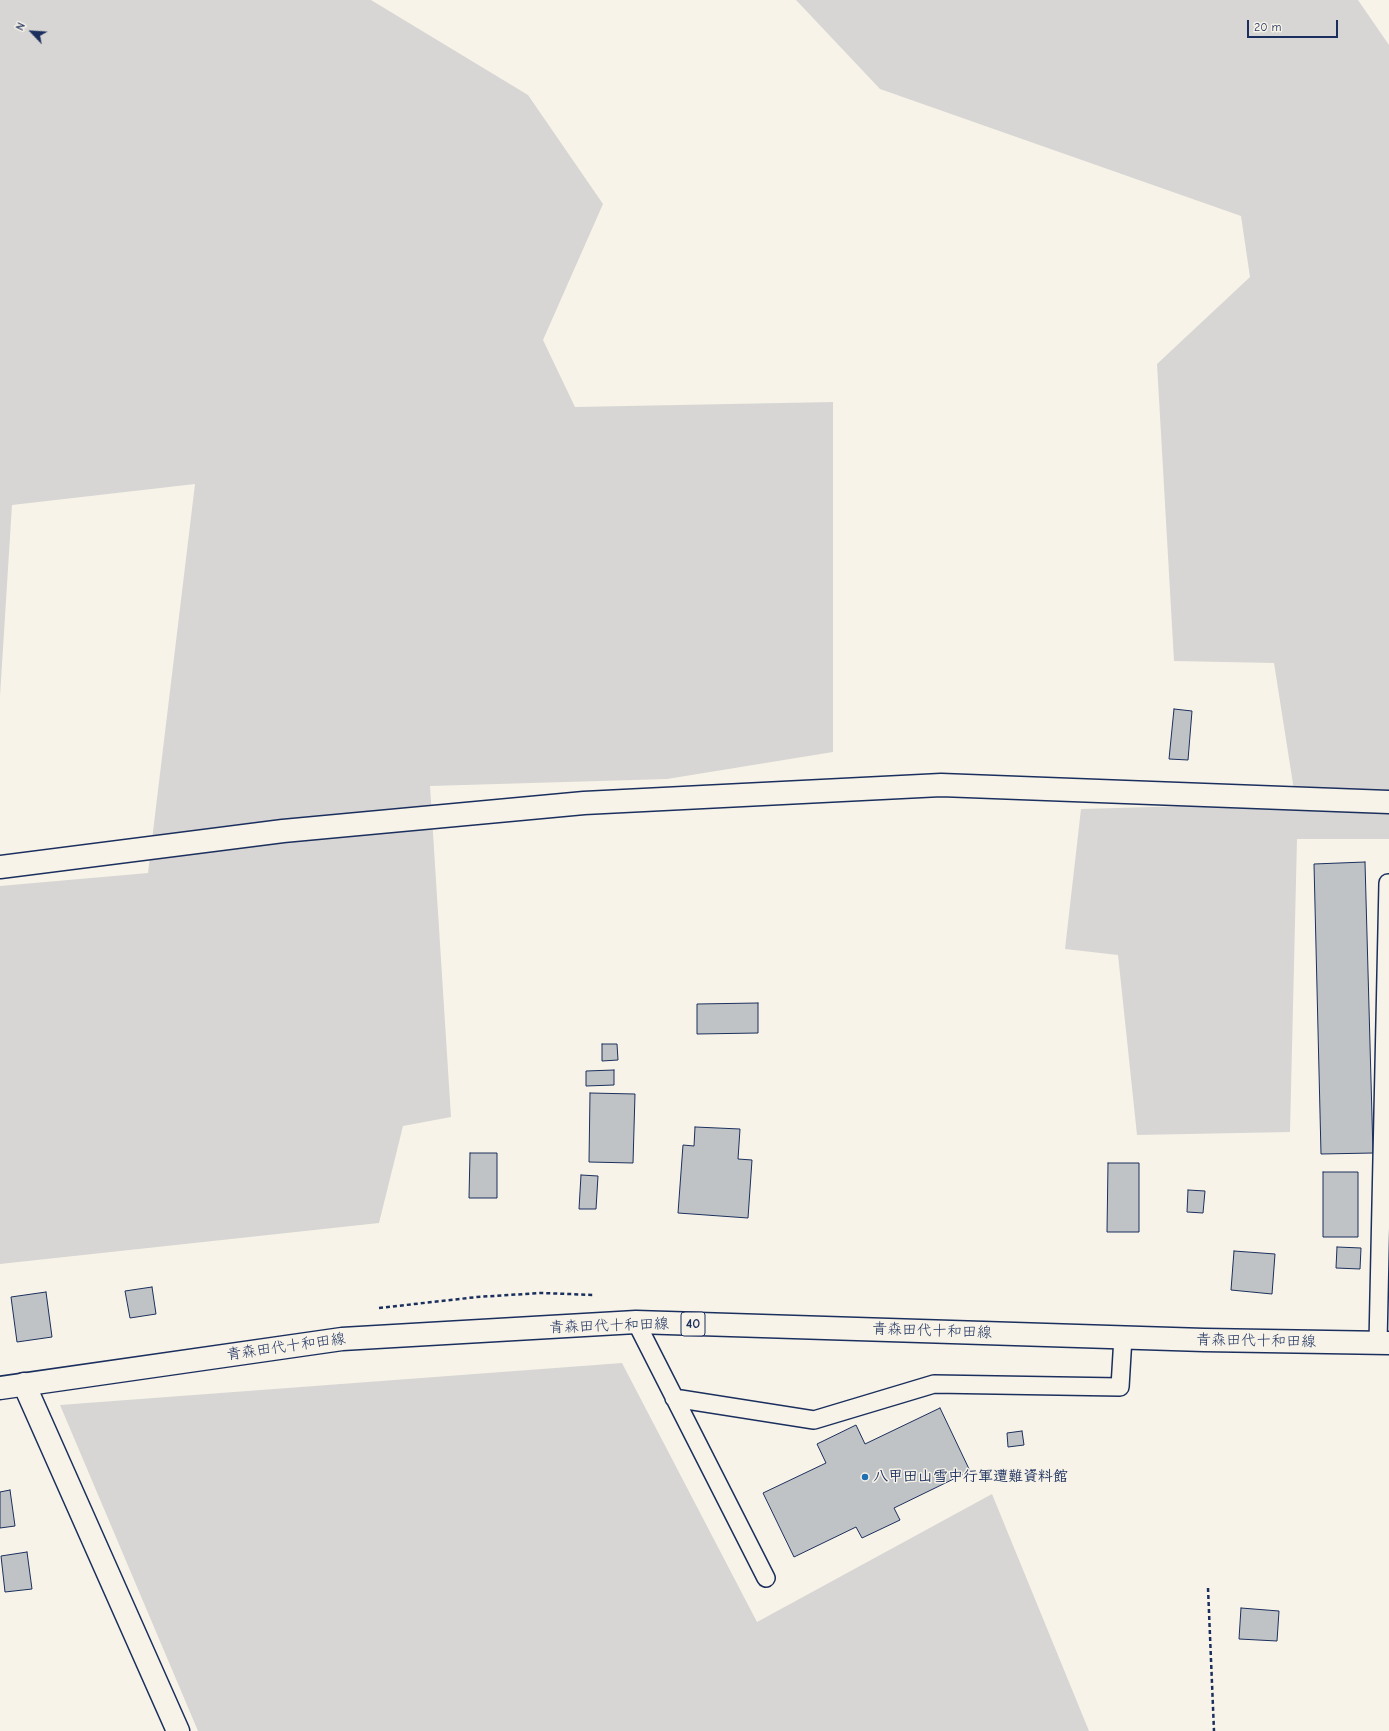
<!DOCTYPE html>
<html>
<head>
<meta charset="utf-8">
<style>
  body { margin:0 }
  #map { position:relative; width:1389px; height:1731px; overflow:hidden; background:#f7f3e8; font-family:"Comic Neue",sans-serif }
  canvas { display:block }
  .north { position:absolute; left:12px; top:12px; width:40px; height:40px; -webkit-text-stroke:3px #f7f3e8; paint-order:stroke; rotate:295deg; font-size:11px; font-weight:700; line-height:16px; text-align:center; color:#1b2f5e }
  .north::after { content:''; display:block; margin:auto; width:14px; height:18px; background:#1b2f5e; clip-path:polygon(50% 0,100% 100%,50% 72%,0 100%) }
  .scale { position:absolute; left:1247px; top:20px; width:91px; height:18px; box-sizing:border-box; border:2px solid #1b2f5e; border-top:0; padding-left:5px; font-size:12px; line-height:14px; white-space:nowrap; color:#1b2f5e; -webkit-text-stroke:3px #f7f3e8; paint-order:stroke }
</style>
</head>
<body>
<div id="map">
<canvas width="1389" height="1731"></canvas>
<div class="north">N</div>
<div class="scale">20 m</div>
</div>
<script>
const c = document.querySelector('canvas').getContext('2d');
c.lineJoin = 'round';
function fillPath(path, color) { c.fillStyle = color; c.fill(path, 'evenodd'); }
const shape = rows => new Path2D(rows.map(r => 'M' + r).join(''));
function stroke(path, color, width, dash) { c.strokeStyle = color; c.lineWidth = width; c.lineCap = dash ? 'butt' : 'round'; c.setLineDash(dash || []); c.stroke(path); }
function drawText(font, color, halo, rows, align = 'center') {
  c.font = font + ' "Comic Neue","Klee One",sans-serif'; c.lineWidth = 3; c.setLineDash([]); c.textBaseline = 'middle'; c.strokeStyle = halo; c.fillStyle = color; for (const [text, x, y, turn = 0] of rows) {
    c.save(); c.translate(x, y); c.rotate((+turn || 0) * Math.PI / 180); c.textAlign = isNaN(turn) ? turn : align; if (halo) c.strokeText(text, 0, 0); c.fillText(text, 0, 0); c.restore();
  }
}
fillPath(shape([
  [0,0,371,0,528,95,603,204,543,340,575,407,833,402,833,752,667,779,430,786,451,1117,403,1126,379,1223,0,1264,0,886,148,873,195,484,12,505,0,696],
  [796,0,1358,0,1389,45,1389,839,1297,839,1290,1132,1137,1135,1118,955,1065,949,1081,809,1296,803,1274,663,1174,661,1157,364,1250,277,1241,216,880,89],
  [622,1363,757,1622,992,1494,1089,1731,198,1731,60,1405]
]), '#d7d6d4');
const building = shape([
  [1174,709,1192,711,1188,760,1169,759,1174,709],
  [1365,862,1373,1153,1321,1154,1314,864,1365,862],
  [758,1003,758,1033,697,1034,697,1004,758,1003],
  [602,1044,617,1044,618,1060,602,1061,602,1044],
  [614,1070,614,1085,586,1086,586,1071,614,1070],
  [590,1093,635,1094,633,1163,589,1162,590,1093],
  [695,1127,740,1129,738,1159,752,1160,748,1218,678,1213,683,1145,694,1146,695,1127],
  [470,1153,497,1153,497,1198,469,1198,470,1153],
  [1108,1163,1139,1163,1139,1232,1107,1232,1108,1163],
  [1323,1172,1358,1172,1358,1237,1323,1237,1323,1172],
  [581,1175,598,1176,596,1209,579,1209,581,1175],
  [1188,1190,1205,1191,1203,1213,1187,1212,1188,1190],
  [1337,1247,1361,1248,1360,1269,1336,1268,1337,1247],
  [1234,1251,1275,1254,1272,1294,1231,1290,1234,1251],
  [152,1287,156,1314,130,1318,125,1291,152,1287],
  [46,1292,52,1337,17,1342,11,1297,46,1292],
  [940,1408,970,1471,894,1508,900,1520,862,1538,856,1527,794,1557,763,1493,826,1463,817,1444,856,1425,865,1444,940,1408],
  [1022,1431,1024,1445,1008,1447,1007,1433,1022,1431],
  [10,1490,15,1526,0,1528,0,1492,10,1490],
  [27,1552,32,1589,5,1592,1,1556,27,1552],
  [1241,1608,1279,1611,1277,1641,1239,1639,1241,1608]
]);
fillPath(building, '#c0c3c5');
stroke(building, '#1b2f5e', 1);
const lane = shape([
  [636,1322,766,1578],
  [1378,1343,1388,883],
  [674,1398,814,1420,934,1384,1120,1387,1123,1337]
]);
const street = shape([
  [0,867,283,831,584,803,941,785,1389,802],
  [24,1384,178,1731]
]);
const primary = shape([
  [0,1388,342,1339,636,1322,1204,1340,1389,1343]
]);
stroke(lane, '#1b2f5e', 20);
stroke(street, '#1b2f5e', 25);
stroke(primary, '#1b2f5e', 25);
stroke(shape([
  [379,1308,477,1297,541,1293,595,1295],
  [1208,1588,1214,1731]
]), '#1b2f5e', 2.5, [4, 3]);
stroke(lane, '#f7f3e8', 17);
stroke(street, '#f7f3e8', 22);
stroke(primary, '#f7f3e8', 22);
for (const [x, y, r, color] of [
  [865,1477,4,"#1f6fb2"]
]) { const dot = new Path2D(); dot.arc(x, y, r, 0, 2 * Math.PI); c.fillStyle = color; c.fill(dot); stroke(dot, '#f7f3e8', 1.5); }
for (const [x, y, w] of [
  [693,1324,24]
]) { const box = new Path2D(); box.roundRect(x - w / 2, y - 12, w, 24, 3); c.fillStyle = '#f7f3e8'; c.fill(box); stroke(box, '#1b2f5e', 1); }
drawText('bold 14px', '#1b2f5e', null, [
  ["40",693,1324]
]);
drawText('15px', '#1b2f5e', '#f7f3e8', [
  ["青森田代十和田線",609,1326,-2],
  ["青森田代十和田線",932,1331,2],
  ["青森田代十和田線",1256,1341,1],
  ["青森田代十和田線",286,1347,-8]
]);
drawText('bold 15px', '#1b2f5e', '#f7f3e8', [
  ["八甲田山雪中行軍遭難資料館",873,1477]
], 'left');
</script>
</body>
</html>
